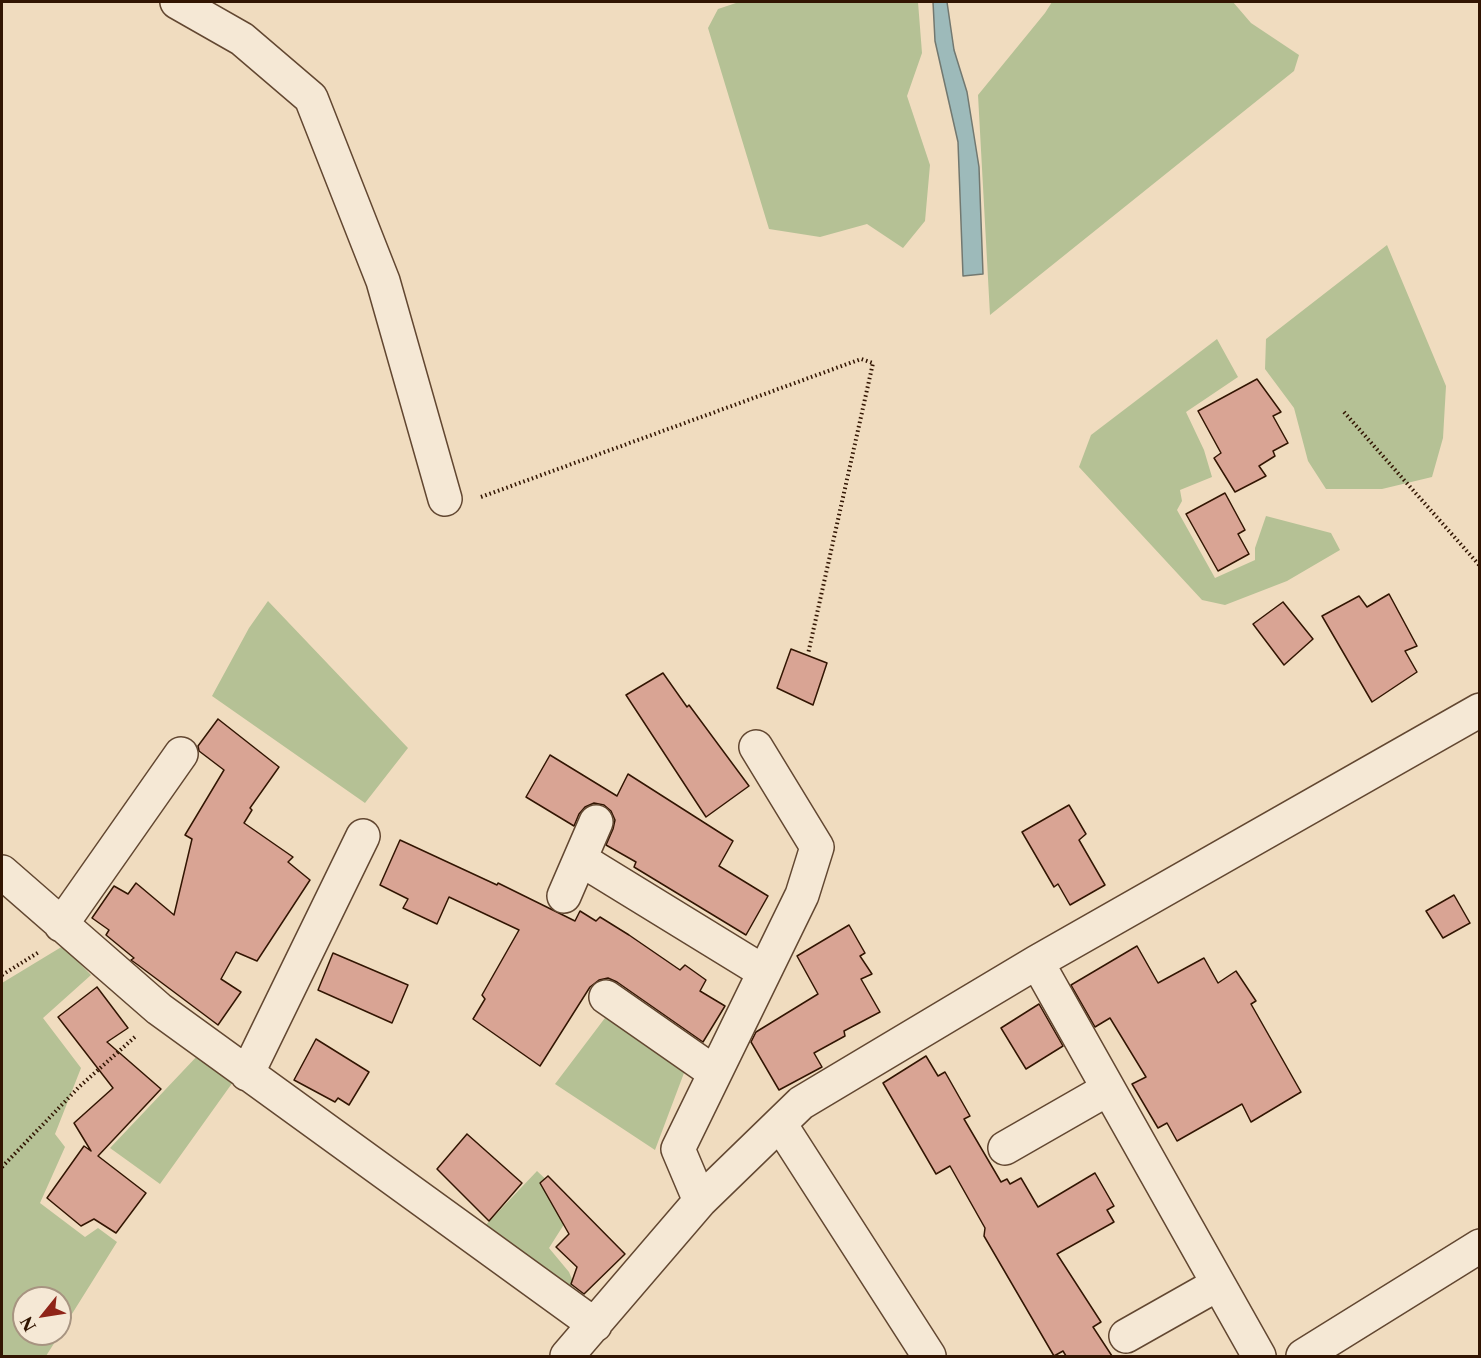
<!DOCTYPE html>
<html>
<head>
<meta charset="utf-8">
<style>
  body { margin:0 }
  #map { position:relative; width:1481px; height:1358px; overflow:hidden; background:#f0dcbf; font-family:"Libre Caslon Text",serif }
  canvas { display:block }
  .frame { position:absolute; inset:0; border:3px solid #321502; pointer-events:none }
  .north { position:absolute; left:12px; top:1286px; width:60px; height:60px; box-sizing:border-box; background:#f5e8d5; border:2px solid #a79481; border-radius:50%; rotate:240deg; font-size:16px; font-weight:700; line-height:24px; text-align:center; color:#321502 }
  .north::after { content:''; display:block; margin:auto; width:21px; height:27px; background:#8f2418; clip-path:polygon(50% 0,100% 100%,50% 72%,0 100%) }
</style>
</head>
<body>
<div id="map">
<canvas width="1481" height="1358"></canvas>
<div class="frame"></div>
<div class="north">N</div>
</div>
<script>
const c = document.querySelector('canvas').getContext('2d');
c.lineJoin = 'round';
function fillPath(path, color) { c.fillStyle = color; c.fill(path, 'evenodd'); }
const shape = rows => new Path2D(rows.map(r => 'M' + r).join(''));
function stroke(path, color, width, dash) { c.strokeStyle = color; c.lineWidth = width; c.lineCap = dash ? 'butt' : 'round'; c.setLineDash(dash || []); c.stroke(path); }
fillPath(shape([
  [739,2,918,2,922,53,907,96,930,165,925,221,903,248,867,224,820,237,769,229,708,28,718,9],
  [1052,2,1233,2,1251,23,1299,55,1294,71,990,315,978,95,1045,13],
  [1387,245,1446,386,1443,438,1432,477,1382,489,1326,489,1308,461,1294,408,1265,369,1266,339],
  [1217,339,1238,377,1186,412,1204,450,1212,477,1180,490,1182,501,1177,510,1215,578,1255,560,1255,548,1266,516,1331,533,1340,550,1287,581,1225,605,1202,600,1079,467,1091,435],
  [268,601,408,748,365,803,212,696,249,628],
  [63,946,91,975,43,1018,81,1068,55,1134,65,1147,40,1203,85,1237,98,1228,117,1242,60,1333,60,1298,24,1298,24,1334,60,1334,46,1356,2,1356,2,983],
  [611,1010,687,1065,655,1150,555,1084],
  [200,1053,233,1082,160,1184,110,1148],
  [537,1171,575,1207,549,1248,569,1272,574,1284,564,1297,482,1229]
]), '#b5c195');
const water = shape([
  [933,2,947,2,954,50,967,92,979,167,983,274,963,276,958,142,935,41,933,2]
]);
fillPath(water, '#9dbaba');
stroke(water, '#727870', 1.5);
const building = shape([
  [1257,379,1281,412,1273,416,1288,443,1273,451,1275,456,1259,466,1266,476,1235,492,1214,458,1221,453,1198,411,1257,379],
  [1225,493,1245,530,1238,534,1249,554,1218,571,1186,514,1225,493],
  [1389,594,1417,646,1405,651,1417,672,1372,702,1322,616,1359,596,1367,607,1389,594],
  [1283,602,1313,639,1284,665,1253,624,1283,602],
  [791,649,827,663,813,705,777,688,791,649],
  [663,673,687,707,689,705,749,786,706,817,626,695,663,673],
  [218,719,279,767,250,808,252,810,244,823,293,857,288,862,310,880,257,961,236,952,221,979,241,992,218,1025,138,965,131,960,134,958,106,935,109,930,92,918,114,886,128,894,136,883,174,915,192,839,185,835,224,770,199,751,198,746,218,719],
  [550,755,617,796,628,774,733,841,719,866,768,896,746,935,634,867,636,862,606,845,613,829,615,820,611,811,604,805,594,803,585,807,579,814,574,826,526,797,550,755],
  [1069,805,1086,834,1079,840,1105,885,1070,905,1058,884,1054,887,1022,832,1069,805],
  [400,840,497,885,498,883,575,921,580,911,596,921,600,917,629,935,680,970,685,965,706,980,700,991,725,1006,703,1042,617,982,608,978,599,980,590,987,540,1066,473,1019,485,999,482,995,519,930,449,897,437,924,403,908,408,899,380,885,400,840],
  [1454,895,1470,923,1443,938,1426,911,1454,895],
  [849,925,865,953,860,956,872,974,861,979,880,1012,844,1031,845,1036,814,1053,822,1067,779,1090,751,1042,756,1032,818,994,797,956,849,925],
  [1137,946,1158,983,1204,958,1218,983,1236,971,1256,1001,1251,1004,1301,1092,1251,1122,1242,1104,1177,1141,1167,1123,1158,1128,1132,1084,1146,1077,1110,1018,1095,1027,1071,985,1137,946],
  [333,953,408,985,392,1023,318,990,333,953],
  [97,987,128,1028,107,1042,161,1089,98,1156,146,1193,116,1233,94,1219,81,1226,47,1198,84,1146,91,1151,74,1123,113,1088,58,1017,97,987],
  [1039,1004,1063,1046,1026,1069,1001,1028,1039,1004],
  [316,1039,369,1072,349,1105,338,1098,335,1102,294,1080,316,1039],
  [926,1056,938,1076,945,1072,970,1116,964,1119,1001,1182,1007,1179,1010,1184,1021,1178,1038,1207,1095,1173,1114,1206,1107,1210,1114,1222,1057,1254,1101,1322,1093,1327,1112,1356,1066,1356,1063,1351,1054,1356,984,1236,985,1228,950,1166,936,1174,883,1083,926,1056],
  [467,1134,522,1183,489,1221,437,1169,467,1134],
  [548,1176,625,1254,584,1294,571,1284,577,1267,556,1247,569,1234,540,1183,548,1176]
]);
fillPath(building, '#d9a494');
stroke(building, '#321502', 1.5);
const minor = shape([
  [177,2,242,39,311,98,383,281,445,499],
  [580,859,764,972],
  [2,872,159,1009,595,1325],
  [564,896,596,822],
  [61,925,181,754],
  [1037,962,1259,1356],
  [606,997,715,1073],
  [247,1074,363,836],
  [780,1124,929,1356],
  [1005,1148,1108,1089],
  [700,1201,678,1149,802,895,817,847,756,747],
  [1126,1336,1218,1284],
  [567,1356,700,1201,801,1103,1037,962,1480,710],
  [1303,1356,1480,1246]
]);
stroke(minor, '#624731', 36);
stroke(shape([
  [1344,412,1480,566],
  [481,497,861,359,873,363,808,654],
  [2,975,39,952],
  [2,1167,79,1087,136,1036]
]), '#321502', 4, [1.5, 3]);
stroke(minor, '#f5e8d5', 33);
</script>
</body>
</html>
